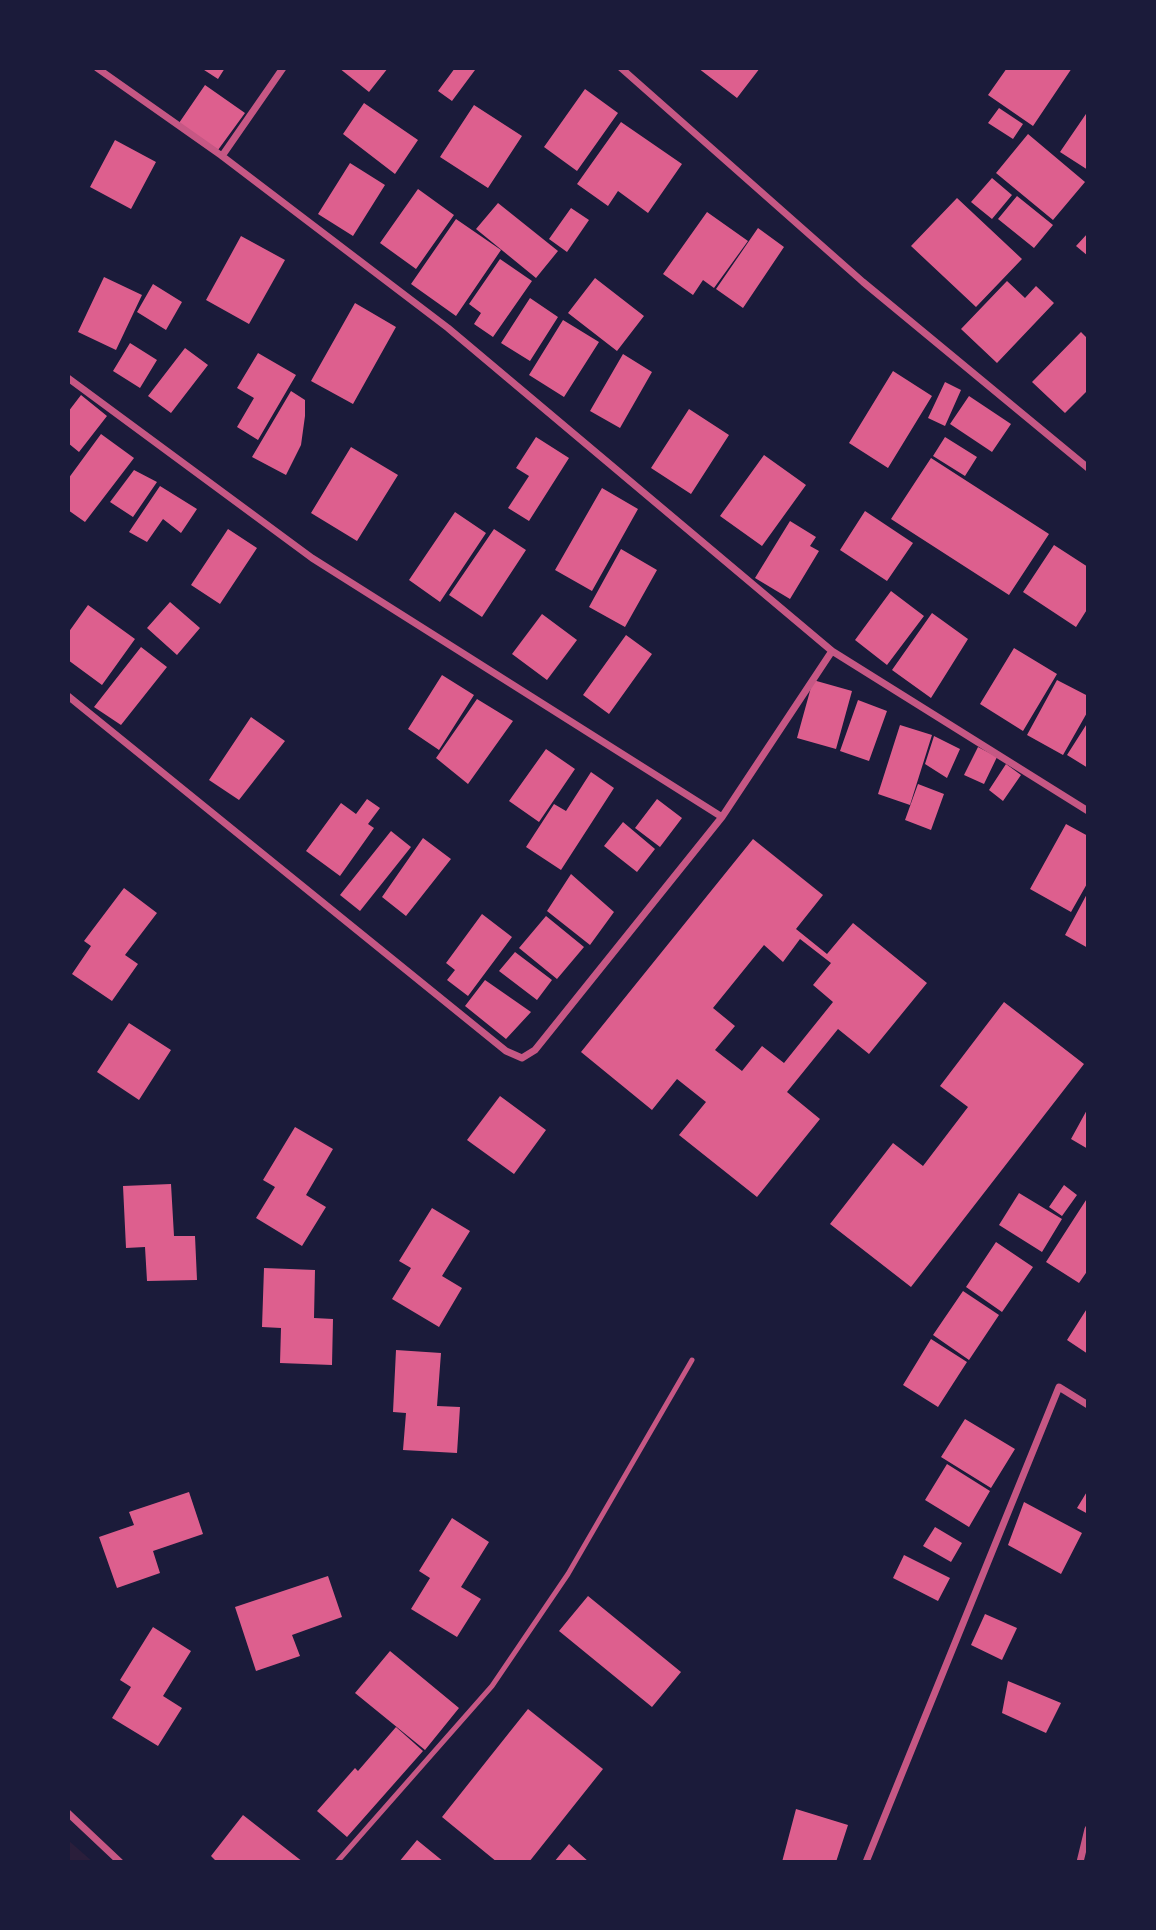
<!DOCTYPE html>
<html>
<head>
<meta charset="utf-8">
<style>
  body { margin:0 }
  #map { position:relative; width:1156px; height:1930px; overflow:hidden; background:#1b1b3a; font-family:Mulish,sans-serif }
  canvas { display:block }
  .frame { position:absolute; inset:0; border:70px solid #1b1b3a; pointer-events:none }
</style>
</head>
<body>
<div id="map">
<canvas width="1156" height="1930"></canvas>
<div class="frame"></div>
</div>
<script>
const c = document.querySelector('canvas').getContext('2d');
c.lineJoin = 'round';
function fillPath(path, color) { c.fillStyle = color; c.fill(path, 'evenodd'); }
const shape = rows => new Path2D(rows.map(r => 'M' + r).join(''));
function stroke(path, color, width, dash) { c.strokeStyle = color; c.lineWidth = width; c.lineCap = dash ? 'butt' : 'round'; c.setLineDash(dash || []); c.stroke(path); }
fillPath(shape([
  [68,1840,93,1862,68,1862]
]), '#2a1e3b');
fillPath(shape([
  [201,68,225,68,218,79],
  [339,68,388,68,369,92],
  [455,68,475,70,452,101,438,91],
  [698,68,760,68,737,98],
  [1007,68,1072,68,1033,126,988,95],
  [205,85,245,113,218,150,179,123],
  [585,89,618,113,577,171,544,147],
  [364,103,418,140,395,174,343,134],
  [474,105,522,136,488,188,440,157],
  [999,108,1023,124,1013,139,988,123],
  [1088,111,1088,170,1060,152],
  [621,122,682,164,648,213,618,191,608,206,577,184],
  [1028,134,1085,182,1053,220,996,173],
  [115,140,156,162,131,209,90,187],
  [350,163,385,185,353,236,318,214],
  [992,178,1012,195,992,219,971,202],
  [418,189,454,215,416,269,380,243],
  [1017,196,1053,225,1034,248,998,219],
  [957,198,1022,259,976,307,911,246],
  [498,203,558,251,536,278,476,229],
  [571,208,589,220,567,252,549,239],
  [707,212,748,241,714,288,703,280,693,295,663,274],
  [456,219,501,250,456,316,411,284],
  [758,228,784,247,743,308,716,289],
  [1088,233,1088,256,1076,246],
  [241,236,285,260,249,324,206,300],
  [500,259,532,281,493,337,474,324,481,313,469,304],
  [104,277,142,295,116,350,78,332],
  [595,278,644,316,617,351,568,313],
  [1007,281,1025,298,1036,286,1054,303,997,363,961,329],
  [153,284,182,302,166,330,137,312],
  [530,298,558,317,530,361,501,343],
  [355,303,396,327,353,404,311,381],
  [563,320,599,342,564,397,529,375],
  [1081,332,1088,339,1088,390,1065,413,1032,382],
  [130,343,157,360,140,388,113,371],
  [185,348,208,365,171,413,148,396],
  [258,353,296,375,258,440,237,427,254,398,237,388],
  [623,354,652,372,620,428,590,411],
  [893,371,932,396,888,468,849,443],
  [945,382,961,390,945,426,928,418],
  [291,391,305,400,305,416,301,445,286,475,252,457],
  [81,395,107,416,79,452,68,443,68,412],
  [969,396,1011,424,992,452,950,424],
  [689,409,729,435,691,494,651,468],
  [101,434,134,458,85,522,68,510,68,479],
  [536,437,569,458,529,521,508,508,529,476,516,468],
  [945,437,977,457,965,476,933,456],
  [351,447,398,475,357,541,311,513],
  [764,455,806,485,762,546,720,516],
  [931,458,1049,534,1009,595,891,519],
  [134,470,157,482,133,517,110,502],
  [160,486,197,509,181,533,163,519,147,542,129,532],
  [602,488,638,509,592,591,555,570],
  [865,511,913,543,887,581,840,550],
  [455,512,486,533,440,602,409,580],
  [790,521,816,537,810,546,819,551,790,599,755,578],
  [228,529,257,548,220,604,191,585],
  [494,529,526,550,482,617,449,595],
  [1054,545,1088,567,1088,608,1076,627,1023,592],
  [621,549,657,570,625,627,589,607],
  [891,591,924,616,887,665,855,640],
  [170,602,200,628,177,655,147,628],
  [88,605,135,639,102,685,68,660,68,633],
  [932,613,968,639,931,698,892,670],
  [542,614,577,640,547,680,512,654],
  [626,635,652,654,609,714,583,695],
  [141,647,167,667,121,725,94,707],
  [1014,648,1057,674,1023,731,980,704],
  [442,675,474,695,439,750,408,729],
  [813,680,852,691,836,749,797,738],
  [1057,680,1088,696,1088,711,1063,755,1027,735],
  [477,699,513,721,468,784,436,758],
  [858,700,887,711,869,761,840,751],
  [251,717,285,741,239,800,209,780],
  [1088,722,1088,768,1067,755],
  [900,725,932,735,910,805,878,794],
  [934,736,960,749,947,778,925,764],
  [978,747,997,757,984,784,964,775],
  [546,749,575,769,539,822,509,801],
  [1006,764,1021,775,1003,801,989,790],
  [591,772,614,788,561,870,526,847,554,804,566,811],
  [918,784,944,794,931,830,905,820],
  [367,799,380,808,368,824,374,828,340,876,306,851,341,803,356,814],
  [657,799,682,818,660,847,635,828],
  [623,822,655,849,637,872,604,846],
  [1066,824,1088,836,1088,882,1071,912,1030,889],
  [391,831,411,847,360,911,340,895],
  [423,838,451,859,406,916,382,897],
  [753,839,823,895,796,929,827,954,853,923,927,983,869,1054,838,1029,787,1092,820,1119,757,1197,679,1135,706,1102,677,1079,652,1110,581,1052],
  [800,939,831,963,813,985,833,1002,784,1063,762,1046,742,1071,715,1050,735,1026,713,1008,764,945,783,962],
  [571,874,614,912,590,945,547,911],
  [124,888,157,913,125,955,138,964,112,1001,72,974,91,946,84,941],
  [1088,892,1088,948,1065,935],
  [482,914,512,937,468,996,447,980,455,970,446,963],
  [546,916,584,947,557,979,519,948],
  [515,952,552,980,537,1000,499,971],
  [485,980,531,1012,506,1039,465,1006],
  [1004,1002,1084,1064,911,1287,830,1224,893,1143,923,1166,968,1107,940,1086],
  [129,1023,171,1050,139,1100,97,1072],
  [500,1096,546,1130,514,1174,467,1140],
  [1088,1108,1088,1149,1071,1139],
  [295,1127,333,1149,306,1195,326,1207,302,1246,256,1218,275,1187,263,1180],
  [171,1184,174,1236,195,1236,197,1280,147,1281,145,1247,126,1248,123,1186],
  [1064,1185,1077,1195,1062,1216,1049,1207],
  [1019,1193,1062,1219,1042,1252,999,1225],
  [1088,1197,1088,1270,1079,1283,1046,1262],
  [432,1208,470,1231,442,1276,462,1288,439,1327,392,1299,411,1268,399,1261],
  [996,1242,1033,1267,1002,1312,966,1287],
  [264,1268,315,1270,314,1318,333,1319,332,1365,280,1363,281,1328,262,1327],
  [963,1291,999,1315,969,1360,933,1335],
  [1088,1307,1088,1354,1067,1340],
  [931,1339,967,1362,938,1407,903,1385],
  [396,1350,441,1353,437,1406,460,1407,457,1453,403,1450,406,1413,393,1412],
  [965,1419,1015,1449,991,1488,941,1457],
  [947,1464,990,1491,969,1527,925,1500],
  [1088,1490,1088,1514,1077,1508],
  [189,1492,203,1534,153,1551,160,1573,117,1588,99,1537,134,1525,129,1512],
  [1024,1502,1082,1533,1061,1574,1008,1545],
  [452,1518,489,1542,461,1587,481,1599,457,1637,411,1609,430,1578,419,1571],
  [935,1527,962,1543,951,1562,923,1546],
  [904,1555,950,1578,938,1601,893,1578],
  [328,1576,342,1617,292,1635,300,1656,256,1671,235,1607],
  [588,1596,681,1672,652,1707,559,1631],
  [985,1614,1017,1628,1002,1660,971,1645],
  [153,1627,191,1651,163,1696,182,1708,158,1746,112,1718,131,1687,120,1680],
  [390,1651,459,1708,425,1750,355,1693],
  [1008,1681,1061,1703,1046,1733,1002,1713],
  [528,1709,603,1769,529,1862,497,1862,442,1817],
  [396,1727,423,1751,347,1837,317,1811,355,1768,358,1771],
  [796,1809,848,1825,836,1862,782,1862],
  [243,1815,303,1862,217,1862,211,1856],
  [417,1840,444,1862,399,1862],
  [569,1844,589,1862,554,1862]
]), '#dd5f8e');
stroke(shape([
  [337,1862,492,1686,568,1574,692,1360]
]), '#c65784', 5);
stroke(shape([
  [97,68,222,156,448,328,832,651,1088,811],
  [621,68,863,282,1088,468],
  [222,156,283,68],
  [68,378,312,558,722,817],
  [68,696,506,1051,522,1058,535,1050,722,817,832,651],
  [68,1813,120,1862],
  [866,1862,1059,1387,1088,1405],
  [1080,1862,1088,1829]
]), '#c65784', 7);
</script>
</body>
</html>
